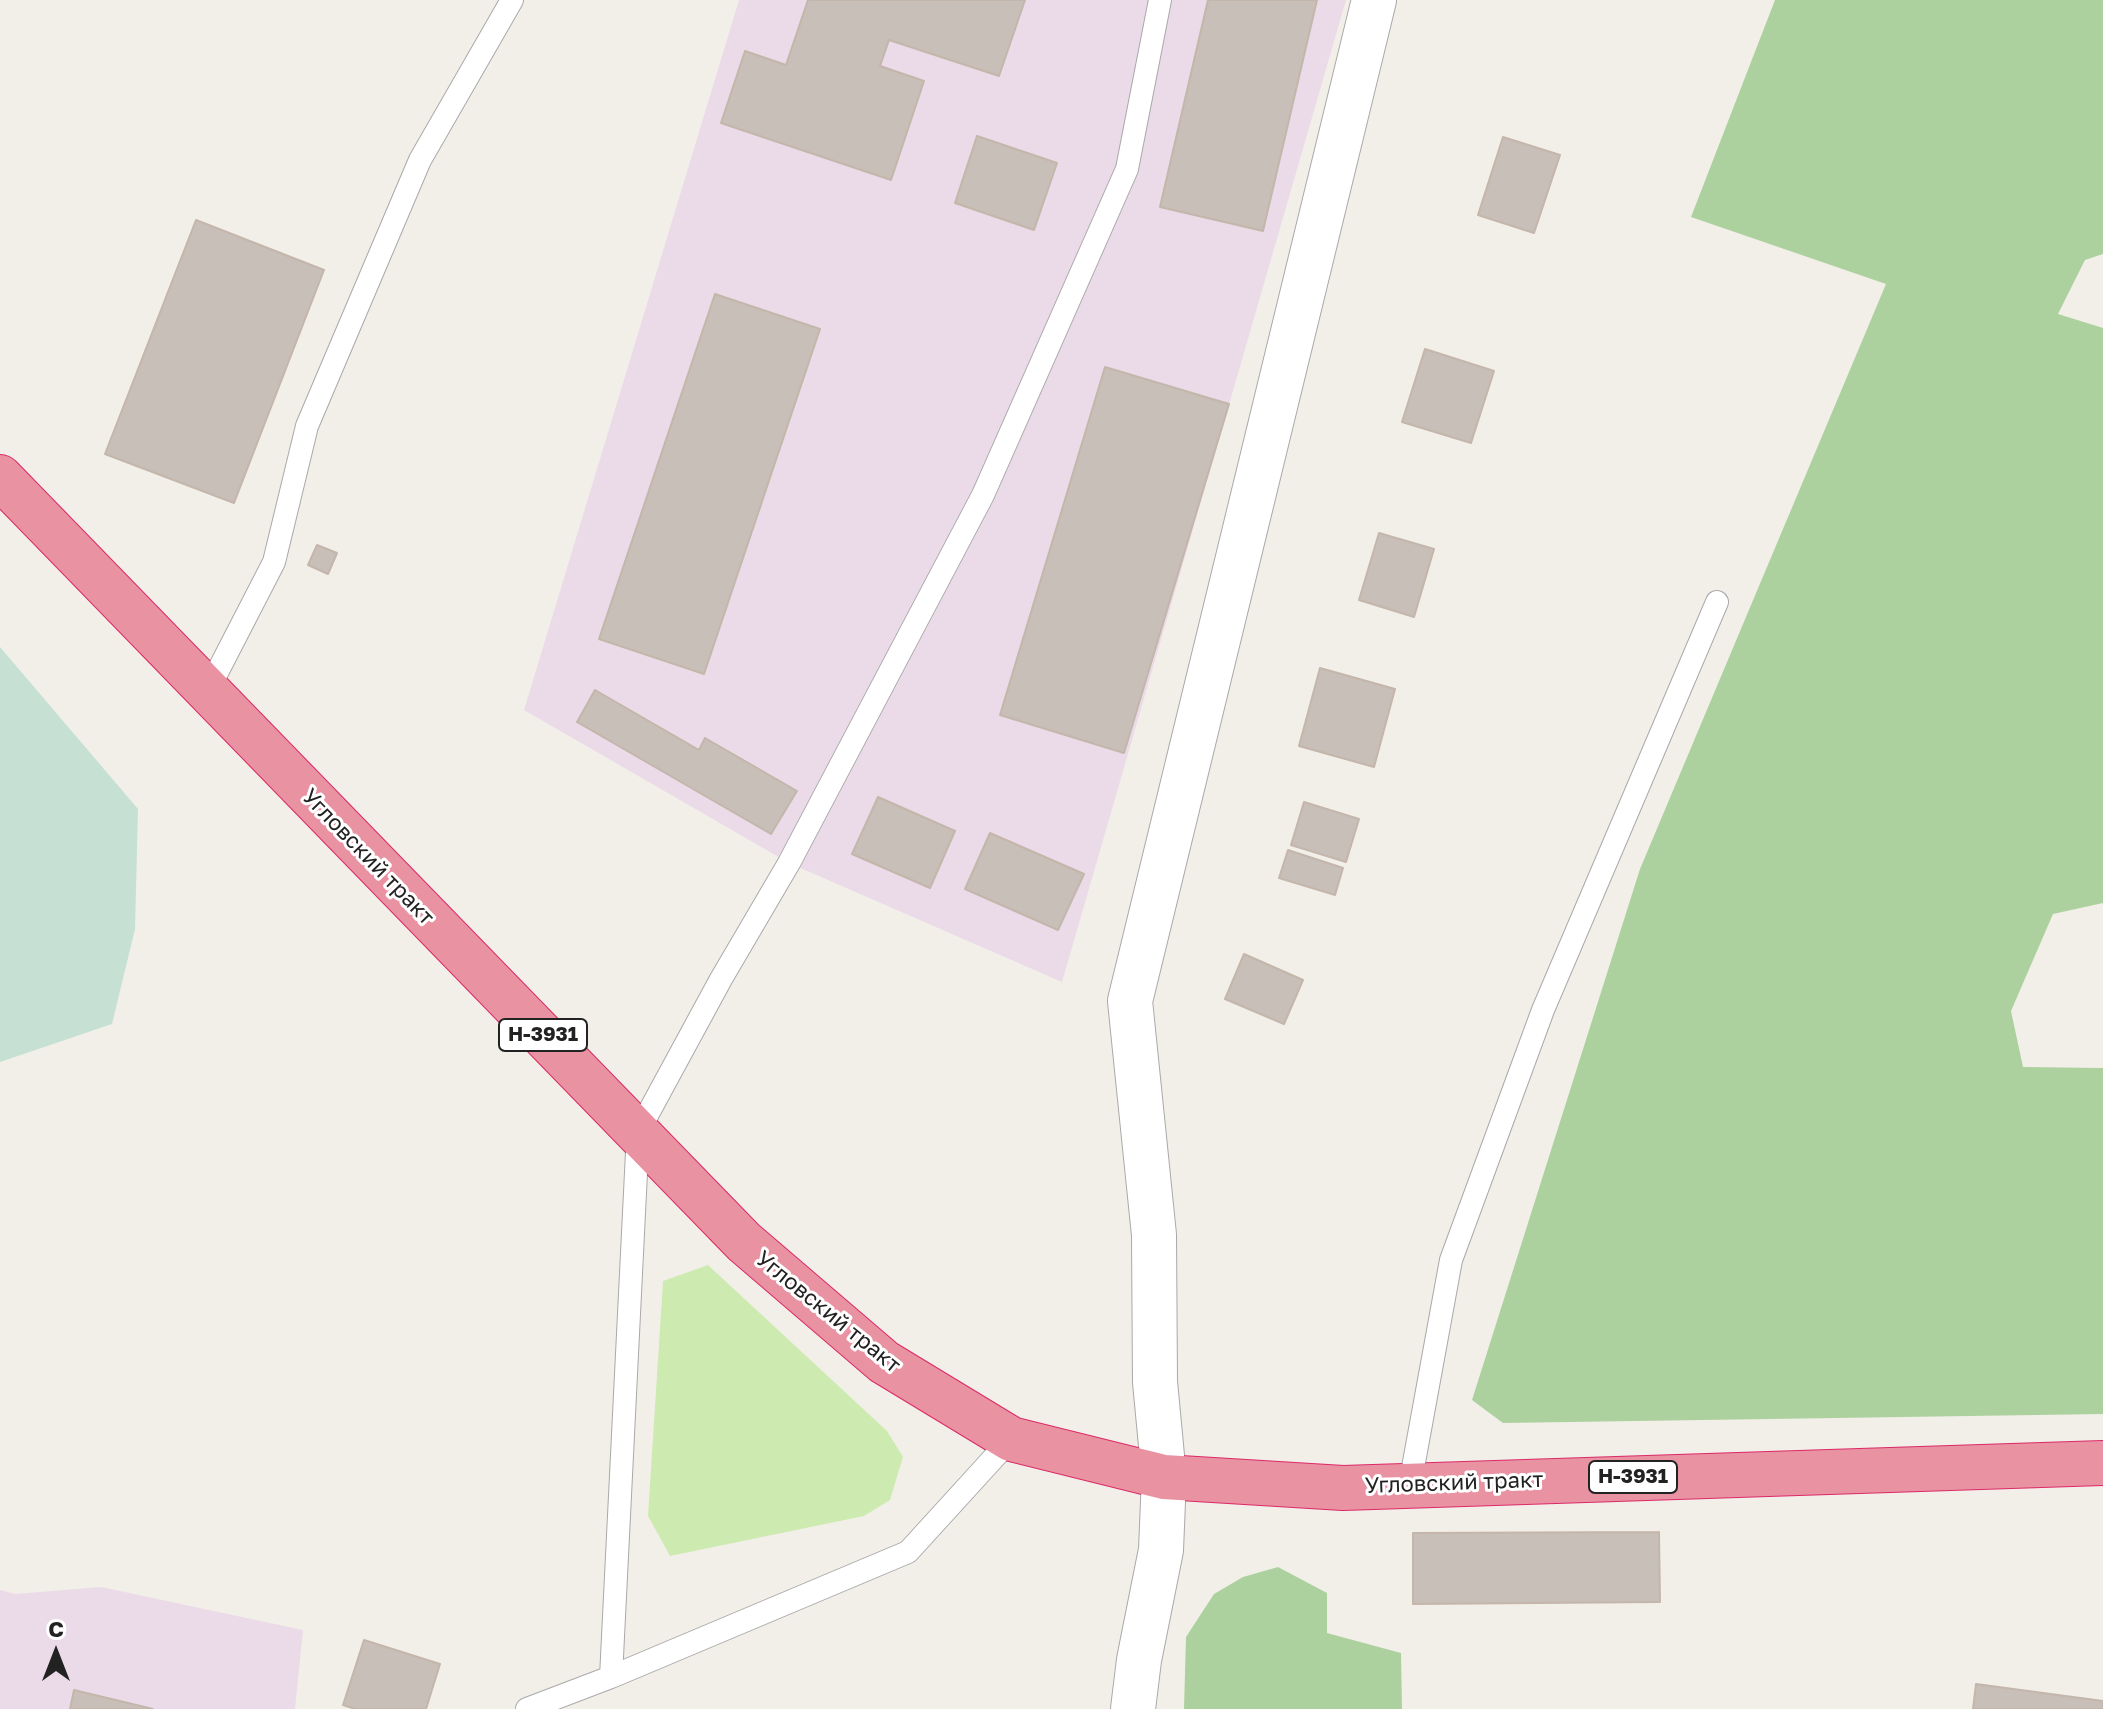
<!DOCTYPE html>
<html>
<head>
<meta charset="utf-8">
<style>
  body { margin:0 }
  #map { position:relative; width:2103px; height:1709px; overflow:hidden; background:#f2efe9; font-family:"Golos Text",sans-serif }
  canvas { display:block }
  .north { position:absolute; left:16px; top:1613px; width:80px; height:80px; -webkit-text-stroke:6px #fff; paint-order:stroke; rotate:0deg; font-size:22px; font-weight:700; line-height:32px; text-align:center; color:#222 }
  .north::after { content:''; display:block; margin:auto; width:28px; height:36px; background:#222; clip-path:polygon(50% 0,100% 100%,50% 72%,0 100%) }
</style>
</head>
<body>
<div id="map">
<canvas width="2103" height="1709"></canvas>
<div class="north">С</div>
</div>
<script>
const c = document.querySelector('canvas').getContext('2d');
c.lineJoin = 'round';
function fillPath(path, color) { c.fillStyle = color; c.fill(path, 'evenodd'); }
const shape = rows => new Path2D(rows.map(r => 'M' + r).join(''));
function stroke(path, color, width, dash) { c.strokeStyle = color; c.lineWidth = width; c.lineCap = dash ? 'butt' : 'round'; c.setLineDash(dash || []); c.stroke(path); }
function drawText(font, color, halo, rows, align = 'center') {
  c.font = font + ' "Golos Text",sans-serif'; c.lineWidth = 6; c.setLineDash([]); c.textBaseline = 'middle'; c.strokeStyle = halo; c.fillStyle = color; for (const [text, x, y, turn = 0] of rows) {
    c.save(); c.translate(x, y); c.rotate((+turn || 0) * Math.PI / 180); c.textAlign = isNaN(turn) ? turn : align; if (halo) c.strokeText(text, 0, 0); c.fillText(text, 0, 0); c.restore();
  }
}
fillPath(shape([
  [739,0,1346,0,1062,982,789,863,524,710],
  [101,1587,303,1630,295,1709,0,1709,0,1590,16,1594]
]), '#ebdbe8');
fillPath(shape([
  [708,1265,887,1431,903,1457,890,1500,864,1516,670,1556,648,1516,663,1281]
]), '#cdebb0');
fillPath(shape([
  [1775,0,2103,0,2103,254,2085,260,2058,314,2103,328,2103,903,2053,914,2011,1011,2023,1067,2103,1068,2103,1414,1503,1423,1472,1400,1640,869,1886,284,1691,217],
  [1278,1567,1327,1593,1327,1633,1401,1653,1402,1709,1184,1709,1186,1637,1214,1594,1243,1577]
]), '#add19e');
fillPath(shape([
  [0,647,138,809,135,929,112,1024,0,1062]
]), '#c6e0d4');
const building = shape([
  [808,0,1025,0,999,76,889,40,880,66,924,81,891,180,721,123,745,51,786,65,808,0],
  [1208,0,1317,0,1263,231,1160,207,1208,0],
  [977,136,1057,163,1034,230,955,203,977,136],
  [1503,137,1560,155,1534,233,1478,215,1503,137],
  [196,220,324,270,234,503,105,454,196,220],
  [715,294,820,329,704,674,599,639,715,294],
  [1425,349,1494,371,1471,443,1402,422,1425,349],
  [1105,367,1229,404,1124,753,1000,715,1105,367],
  [1379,533,1434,549,1414,617,1359,600,1379,533],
  [317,545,337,553,328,574,308,565,317,545],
  [1320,668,1395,689,1374,767,1299,746,1320,668],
  [595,690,699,750,705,738,797,791,771,834,577,722,595,690],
  [878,797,955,831,930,888,852,854,878,797],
  [1304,802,1359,819,1346,862,1291,845,1304,802],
  [990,833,1084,874,1058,930,965,889,990,833],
  [1288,850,1343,868,1335,895,1279,878,1288,850],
  [1244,954,1303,980,1284,1024,1225,999,1244,954],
  [1659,1532,1660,1602,1413,1604,1413,1533,1659,1532],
  [364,1640,440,1664,426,1709,355,1709,343,1705,364,1640],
  [1976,1684,2103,1701,2103,1709,1973,1709,1976,1684],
  [74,1690,153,1709,70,1709,74,1690]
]);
fillPath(building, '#c7bfb8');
stroke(building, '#c4b6ab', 2);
const lane = shape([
  [207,692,274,562,307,426,420,160,512,0],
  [1410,1484,1451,1260,1543,1010,1717,602],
  [611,1677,638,1132,721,979,789,863,983,495,1127,169,1160,0],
  [527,1709,611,1677,908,1552,1011,1439]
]);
const street = shape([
  [1133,1709,1139,1660,1161,1550,1164,1477,1155,1382,1154,1235,1130,1001,1374,0]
]);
const highway = shape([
  [0,477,744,1242,884,1362,1011,1439,1164,1477,1343,1488,2103,1463]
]);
stroke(lane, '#a9a9a9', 24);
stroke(street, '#a9a9a9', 46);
stroke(highway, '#dc2a67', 46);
stroke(lane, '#fff', 22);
stroke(street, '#fff', 44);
stroke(highway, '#e892a2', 44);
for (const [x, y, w] of [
  [543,1035,88],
  [1633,1477,88]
]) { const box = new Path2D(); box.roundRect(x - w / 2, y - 16, w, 32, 6); c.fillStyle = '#fff'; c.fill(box); stroke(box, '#222', 2); }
drawText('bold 20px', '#222', null, [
  ["Н-3931",543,1035],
  ["Н-3931",1633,1477]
]);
drawText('22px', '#222', '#fff', [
  ["Угловский тракт",368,857,46],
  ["Угловский тракт",828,1312,39],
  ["Угловский тракт",1454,1483,-2]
]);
</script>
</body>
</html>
